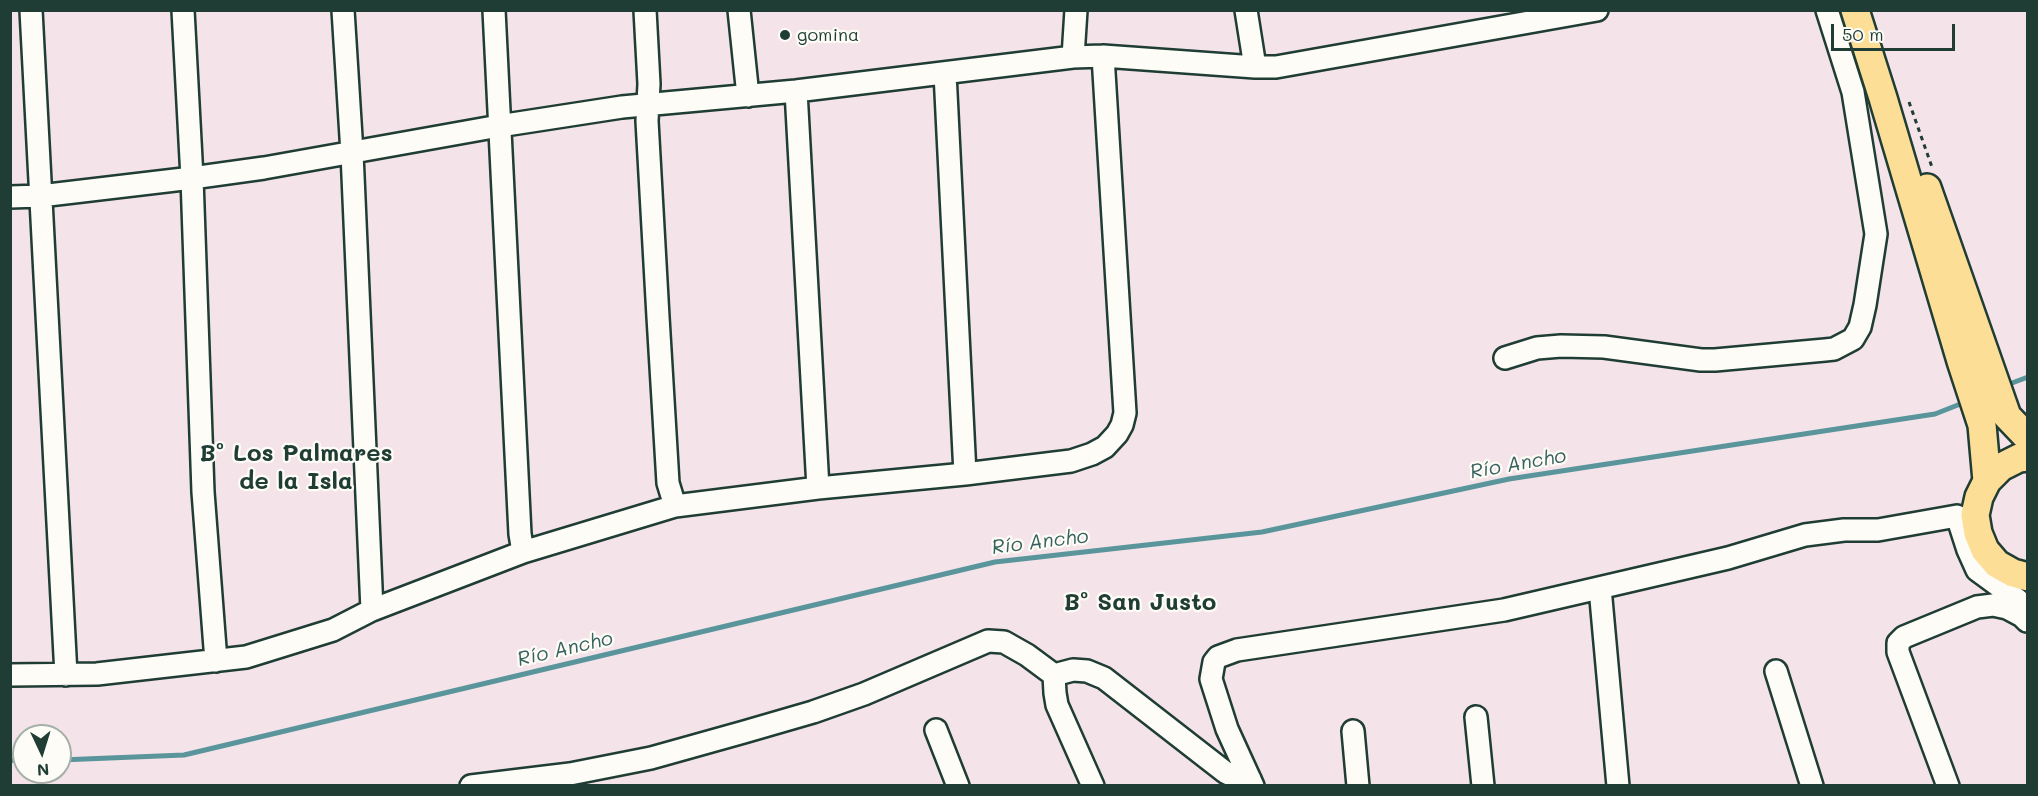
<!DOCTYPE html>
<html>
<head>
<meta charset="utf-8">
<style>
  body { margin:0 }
  #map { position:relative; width:2038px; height:796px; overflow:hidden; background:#f4e4e9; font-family:Mali,sans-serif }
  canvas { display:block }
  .frame { position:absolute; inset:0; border:12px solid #1f3d34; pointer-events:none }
  .north { position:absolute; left:12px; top:724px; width:60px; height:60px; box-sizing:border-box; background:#fdfcf7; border:2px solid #a4b0a9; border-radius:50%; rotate:176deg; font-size:16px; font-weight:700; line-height:24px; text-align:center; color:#1f3d34 }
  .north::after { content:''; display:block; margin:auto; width:21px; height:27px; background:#1f3d34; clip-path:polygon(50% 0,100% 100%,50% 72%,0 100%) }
  .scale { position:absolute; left:1831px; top:24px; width:124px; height:27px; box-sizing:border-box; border:3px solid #1f3d34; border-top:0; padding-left:8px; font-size:18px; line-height:21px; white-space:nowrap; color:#1f3d34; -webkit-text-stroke:4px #fdfcf7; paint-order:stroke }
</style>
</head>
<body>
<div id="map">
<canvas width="2038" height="796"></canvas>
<div class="frame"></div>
<div class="north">N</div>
<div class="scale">50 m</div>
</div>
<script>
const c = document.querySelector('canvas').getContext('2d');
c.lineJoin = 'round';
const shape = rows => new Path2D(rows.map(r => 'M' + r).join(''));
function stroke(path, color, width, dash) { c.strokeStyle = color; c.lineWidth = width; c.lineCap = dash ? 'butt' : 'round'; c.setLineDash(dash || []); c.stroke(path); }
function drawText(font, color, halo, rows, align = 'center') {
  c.font = font + ' Mali,sans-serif'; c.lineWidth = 4.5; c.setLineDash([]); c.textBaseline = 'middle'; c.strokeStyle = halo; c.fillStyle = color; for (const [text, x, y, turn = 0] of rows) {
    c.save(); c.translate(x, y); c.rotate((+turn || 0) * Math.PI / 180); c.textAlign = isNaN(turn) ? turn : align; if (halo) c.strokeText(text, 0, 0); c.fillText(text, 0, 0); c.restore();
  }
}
stroke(shape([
  [2004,386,2028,377],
  [10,760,24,762],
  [60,760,184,755,995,562,1262,532,1509,479,1935,414,1968,401]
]), '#5a959c', 5);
const minor = shape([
  [31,10,66,675],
  [183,10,192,178,203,492,216,661],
  [343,10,352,153,372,610],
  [494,10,520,534,523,552],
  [645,10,649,84,647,121,658,317,668,483,675,506],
  [739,10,748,96],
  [1246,10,1255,67],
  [1073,57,1076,10],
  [945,73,965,474],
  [796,91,818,488],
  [10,197,40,196,192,178,264,168,499,126,622,107,796,91,1073,57,1103,56,1255,67,1276,67,1597,10],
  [1505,358,1537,348,1561,346,1604,347,1701,360,1715,360,1825,350,1834,349,1853,339,1860,327,1865,305,1876,234,1853,92,1827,10],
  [1600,588,1618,786],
  [1776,671,1812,786],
  [10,675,97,674,246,657,333,630,372,610,523,552,675,506,818,488,965,474,1071,461,1092,454,1105,447,1117,434,1122,425,1125,413,1103,56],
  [1054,675,1055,693,1057,705,1093,786],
  [1476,717,1483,786],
  [936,730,958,786],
  [1353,731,1358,786],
  [471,786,570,774,651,758,744,732,813,712,864,694,988,641,1004,642,1027,655,1054,675,1073,670,1087,671,1104,678,1225,772,1235,777,1250,779],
  [1253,786,1227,729,1211,679,1214,662,1218,657,1237,650,1504,610,1728,558,1805,535,1844,530,1878,530,1957,516,1968,550,1977,570,2018,600,2028,611],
  [1948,786,1898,652,1898,643,1904,637,1977,607,1993,605,2007,608,2022,616,2027,621]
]);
const major = shape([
  [1855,10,1883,98,1961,361,1982,425,1987,481],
  [1927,188,2007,416,2028,438],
  [2028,457,2019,458,2001,467,1987,481,1979,497,1975,515,1978,533,1985,550,1997,564,2013,573,2028,577]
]);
stroke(minor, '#1f3d34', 26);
stroke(major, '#1f3d34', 32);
stroke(shape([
  [1909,102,1932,167]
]), '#1f3d34', 3, [4.5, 4.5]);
stroke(minor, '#fdfcf7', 21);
stroke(major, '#fcde96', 27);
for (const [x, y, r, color] of [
  [785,35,6,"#1f3d34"]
]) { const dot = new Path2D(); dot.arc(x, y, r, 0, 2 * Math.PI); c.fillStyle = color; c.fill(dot); stroke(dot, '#fdfcf7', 2); }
drawText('18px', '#1f3d34', '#fdfcf7', [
  ["gomina",797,35]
], 'left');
drawText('italic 20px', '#38625f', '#fdfcf7', [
  ["Río Ancho",1518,464,-10],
  ["Río Ancho",1040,542,-7],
  ["Río Ancho",565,649,-13]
]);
drawText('bold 24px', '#1f3d34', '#fdfcf7', [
  ["Bº Los Palmares",296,454],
  ["de la Isla",296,482],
  ["Bº San Justo",1140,603]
]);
</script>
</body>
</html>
